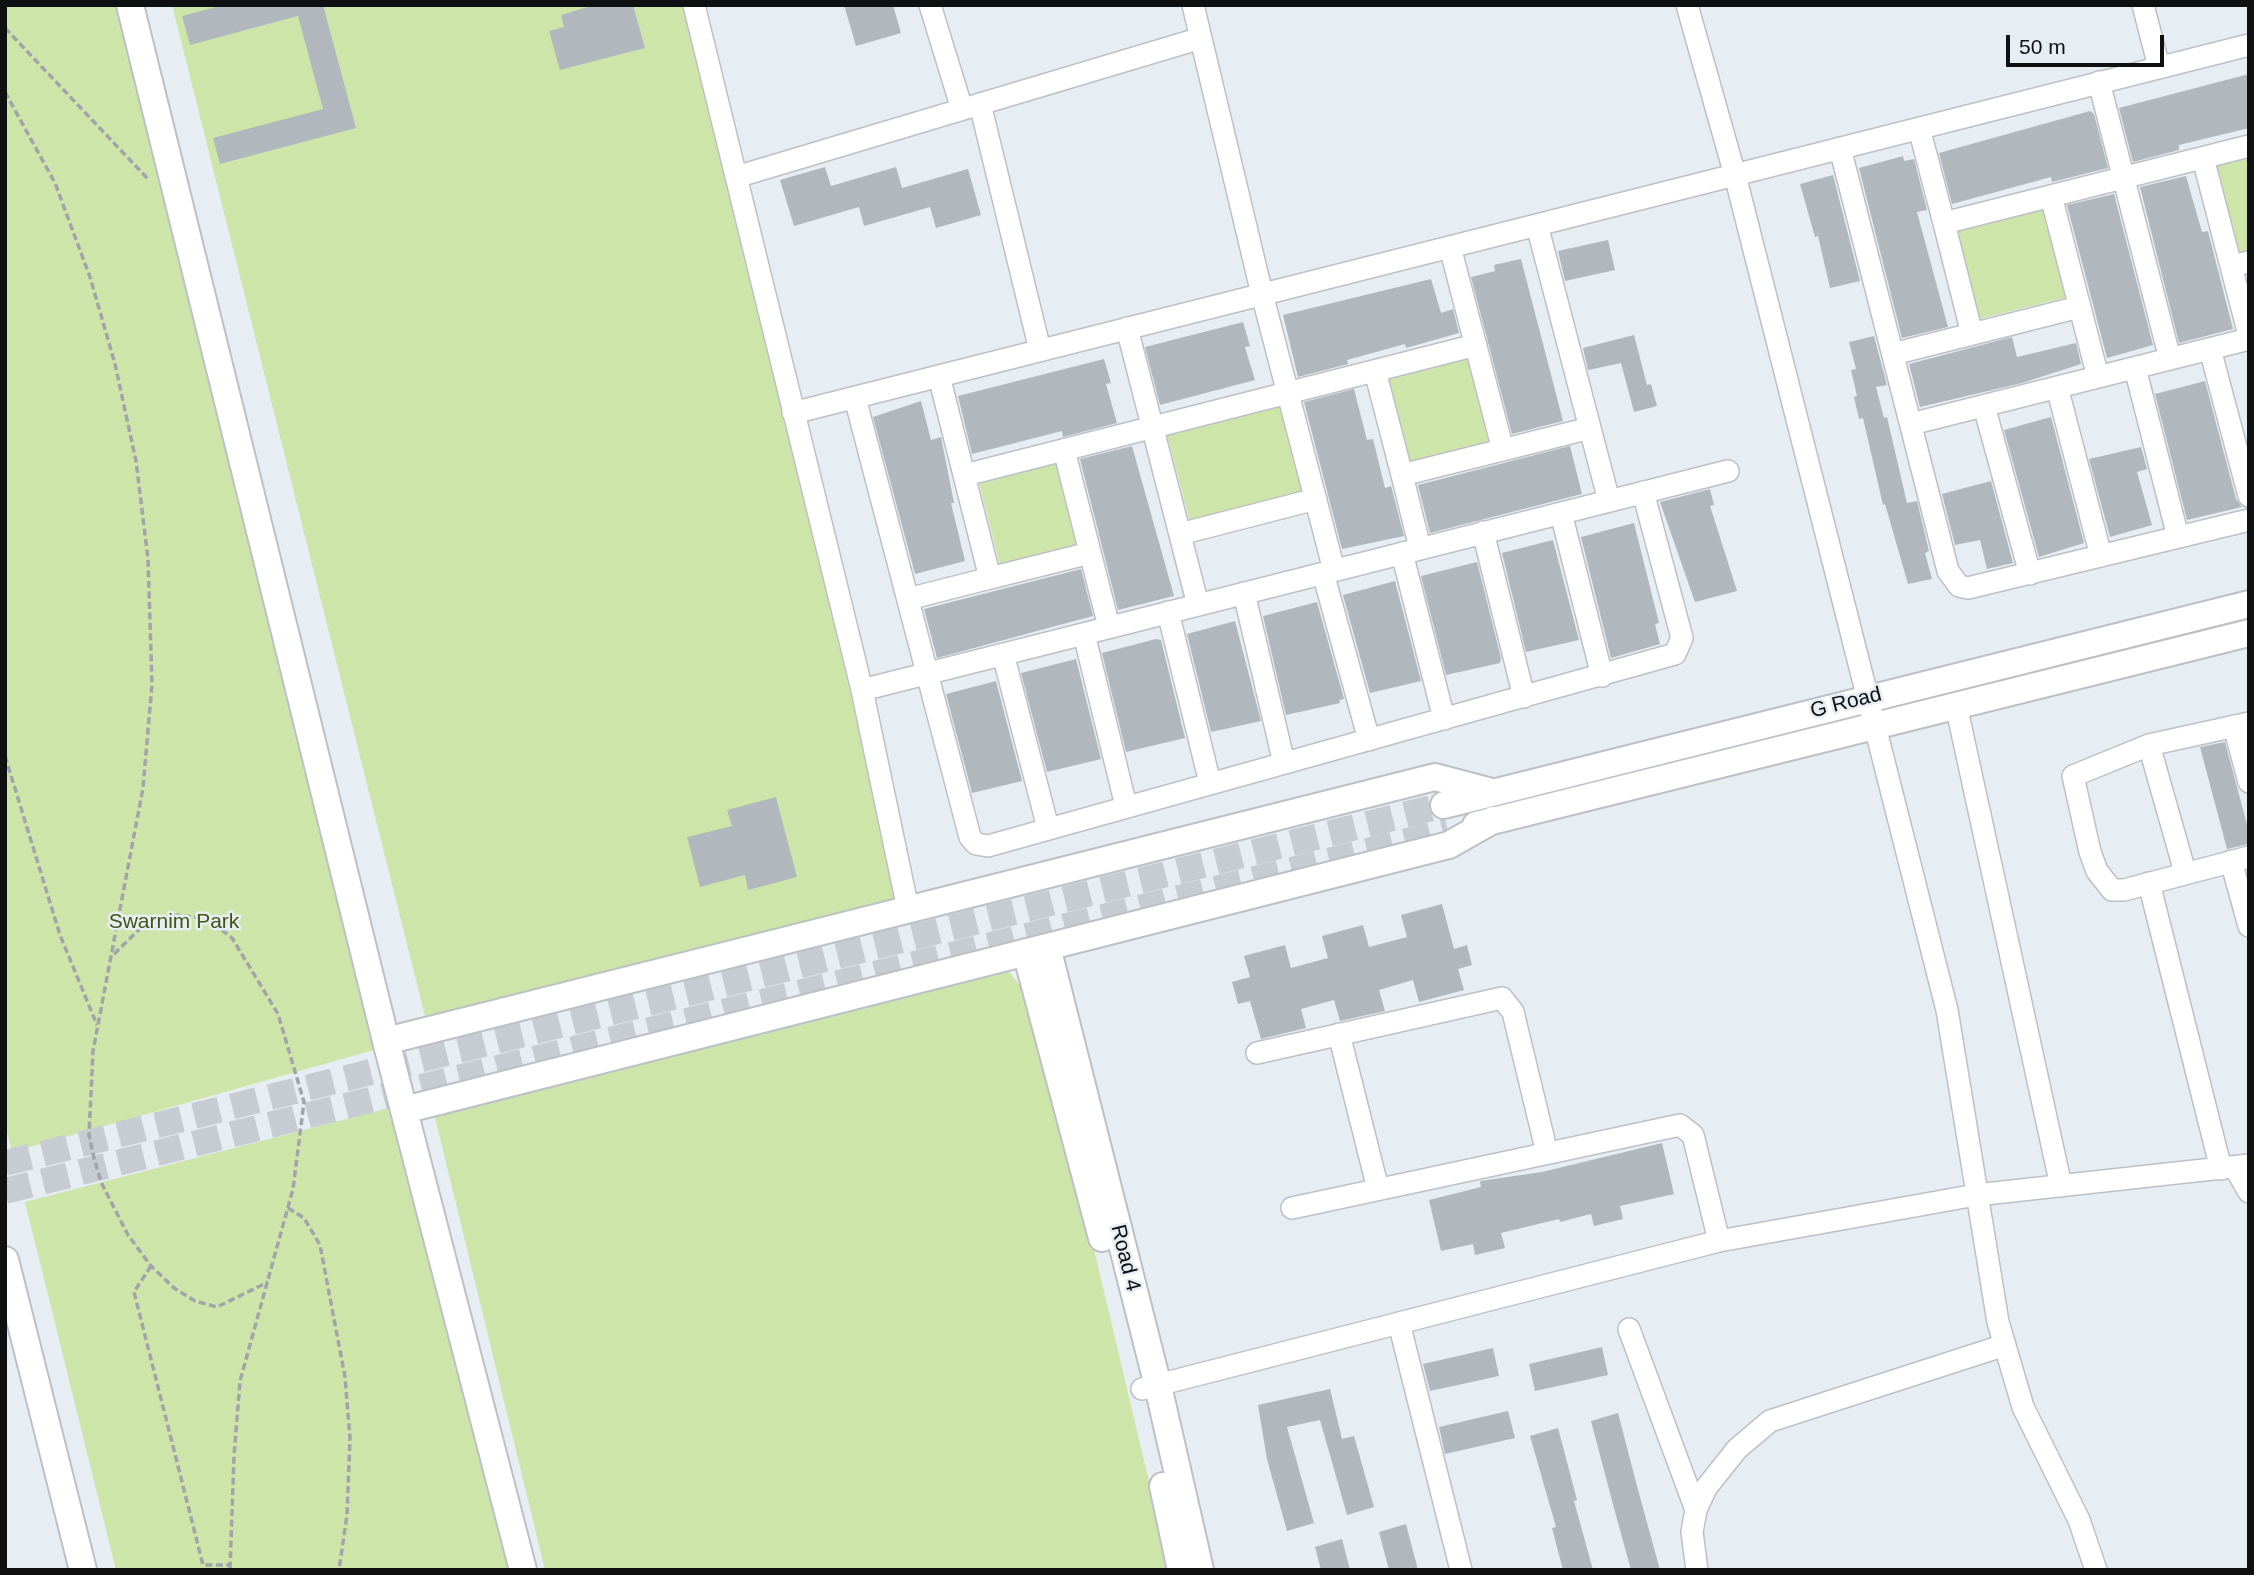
<!DOCTYPE html>
<html>
<head>
<meta charset="utf-8">
<style>
  body { margin:0 }
  #map { position:relative; width:2254px; height:1575px; overflow:hidden; background:#e6edf3; font-family:Helvetica,sans-serif }
  canvas { display:block }
  .frame { position:absolute; inset:0; border:7px solid #0e1012; pointer-events:none }
  .scale { position:absolute; left:2006px; top:35px; width:158px; height:32px; box-sizing:border-box; border:4px solid #0e1012; border-top:0; padding-left:9px; font-size:21px; line-height:24px; white-space:nowrap; color:#0e1012; -webkit-text-stroke:5px #e6edf3; paint-order:stroke }
</style>
</head>
<body>
<div id="map">
<canvas width="2254" height="1575"></canvas>
<div class="frame"></div>
<div class="scale">50 m</div>
</div>
<script>
const c = document.querySelector('canvas').getContext('2d');
c.lineJoin = 'round';
function fillPath(path, color) { c.fillStyle = color; c.fill(path, 'evenodd'); }
const shape = rows => new Path2D(rows.map(r => 'M' + r).join(''));
function stroke(path, color, width, dash) { c.strokeStyle = color; c.lineWidth = width; c.lineCap = dash ? 'butt' : 'round'; c.setLineDash(dash || []); c.stroke(path); }
function drawText(font, color, halo, rows, align = 'center') {
  c.font = font + ' Helvetica,sans-serif'; c.lineWidth = 5; c.setLineDash([]); c.textBaseline = 'middle'; c.strokeStyle = halo; c.fillStyle = color; for (const [text, x, y, turn = 0] of rows) {
    c.save(); c.translate(x, y); c.rotate((+turn || 0) * Math.PI / 180); c.textAlign = isNaN(turn) ? turn : align; if (halo) c.strokeText(text, 0, 0); c.fillText(text, 0, 0); c.restore();
  }
}
fillPath(shape([
  [5,5,115,5,381,1048,12,1152,5,1124],
  [172,5,685,5,905,919,429,1032],
  [2249,154,2249,251,2234,254,2211,163],
  [2047,205,2071,296,1975,320,1951,229],
  [1472,357,1492,445,1405,465,1385,377],
  [1279,403,1302,493,1190,522,1166,431],
  [1056,456,1078,545,1000,565,977,475],
  [994,954,1036,1005,1170,1570,545,1570,432,1105],
  [397,1106,513,1570,116,1570,25,1202]
]), '#cee5a9');
fillPath(shape([
  [223,5,323,5,356,128,220,164,213,138,323,109,298,16,190,45,182,16],
  [594,5,633,5,645,48,560,70,549,31,564,27,561,15],
  [844,5,893,5,901,33,856,46],
  [2249,74,2249,128,2179,145,2179,150,2133,162,2119,108],
  [2090,111,2094,114,2108,168,2052,182,2051,177,1952,204,1939,153],
  [1903,156,1904,161,1914,159,1927,210,1917,212,1948,327,1902,338,1859,168],
  [825,167,831,186,896,167,902,188,968,169,981,215,936,228,930,207,864,226,859,207,794,226,780,180],
  [1833,175,1860,281,1830,288,1818,236,1815,237,1800,184],
  [2186,176,2202,232,2208,231,2233,329,2179,343,2140,187],
  [2114,194,2153,345,2107,358,2067,205],
  [1608,240,1615,270,1565,281,1558,251],
  [1521,259,1563,421,1512,434,1471,277,1495,271,1494,265],
  [1431,279,1441,313,1453,309,1459,333,1406,348,1405,344,1347,360,1348,364,1298,377,1283,315],
  [1243,322,1250,346,1245,347,1255,380,1160,405,1145,347],
  [1634,335,1647,385,1651,384,1657,406,1634,412,1621,363,1588,370,1583,348],
  [1874,336,1887,385,1876,387,1884,418,1887,417,1907,503,1917,501,1929,551,1925,553,1932,579,1908,584,1885,504,1883,505,1863,418,1859,419,1854,397,1857,396,1851,370,1856,369,1849,342],
  [2012,337,2017,357,2076,343,2081,364,2022,383,1920,407,1909,364],
  [1104,359,1111,383,1106,384,1117,423,1063,437,1062,431,972,454,958,396],
  [2205,381,2236,499,2242,507,2187,520,2155,394],
  [1354,389,1367,440,1373,439,1385,488,1391,486,1404,536,1342,549,1304,402],
  [921,401,931,440,941,437,954,503,951,503,965,561,915,574,873,417],
  [2051,417,2084,543,2039,557,2004,430],
  [1132,446,1174,596,1118,610,1080,459],
  [1570,446,1582,494,1430,533,1418,485],
  [2141,447,2147,469,2137,472,2152,525,2110,537,2089,459],
  [1991,481,2013,563,1987,569,1980,540,1955,545,1942,494],
  [1710,489,1714,505,1710,506,1737,591,1695,602,1660,502],
  [1634,523,1659,623,1655,624,1660,644,1611,658,1581,537],
  [1553,540,1579,640,1526,652,1502,553],
  [1477,562,1501,658,1500,663,1446,675,1421,576],
  [1081,569,1093,616,937,658,924,609],
  [1395,581,1421,681,1370,693,1343,595],
  [1317,602,1344,699,1339,700,1340,703,1286,715,1263,616],
  [1235,621,1261,721,1211,732,1187,634],
  [1156,639,1161,640,1185,738,1126,752,1102,653],
  [1076,659,1101,759,1047,772,1021,673],
  [996,681,1022,781,972,793,946,694],
  [2225,742,2249,832,2249,844,2227,849,2200,747],
  [776,797,797,877,748,890,745,875,700,887,687,837,732,826,727,810],
  [1442,904,1454,949,1467,945,1472,965,1458,969,1464,990,1419,1002,1413,980,1379,990,1385,1011,1340,1021,1334,1000,1301,1009,1306,1028,1261,1039,1250,1001,1238,1004,1232,982,1250,977,1244,956,1285,945,1291,968,1328,958,1322,936,1363,925,1369,947,1407,937,1401,915],
  [1662,1143,1674,1194,1620,1206,1623,1219,1594,1226,1591,1214,1560,1222,1559,1219,1501,1233,1505,1248,1475,1255,1473,1244,1441,1251,1429,1200,1481,1187,1480,1181,1542,1172],
  [1602,1347,1608,1375,1535,1391,1529,1364],
  [1493,1348,1499,1376,1430,1391,1423,1364],
  [1330,1389,1342,1439,1354,1436,1374,1507,1347,1515,1320,1420,1287,1427,1314,1523,1287,1531,1267,1459,1258,1405],
  [1508,1411,1515,1438,1445,1454,1439,1427],
  [1618,1413,1637,1486,1660,1570,1631,1570,1615,1512,1591,1421],
  [1558,1428,1577,1500,1574,1501,1593,1570,1563,1570,1552,1528,1556,1527,1530,1436],
  [1406,1524,1418,1570,1389,1570,1379,1532],
  [1342,1539,1350,1570,1321,1570,1315,1547]
]), '#b1b8bd');
stroke(shape([
  [5,1163,1444,805],
  [5,1191,1448,831]
]), '#c6ccd1', 26, [26, 13]);
const minor = shape([
  [694,5,862,690,908,909],
  [930,5,962,109],
  [1193,5,1262,294,1334,570],
  [1687,5,1735,175,1947,1010,1998,1322,2023,1407,2079,1520,2096,1570],
  [2143,5,2159,67],
  [2099,82,2170,359],
  [980,104,1040,350],
  [1919,128,1944,223,2249,146],
  [1840,148,1948,571,1959,586,1968,588,2249,520],
  [2203,158,2231,266],
  [736,177,1201,38],
  [2051,196,2098,377],
  [1944,223,1972,334],
  [1537,225,1609,501],
  [1450,247,1503,450],
  [2249,262,2231,266,2249,335],
  [1127,328,1198,605],
  [2210,349,2249,496],
  [1893,354,2079,307],
  [2135,368,2178,537],
  [1375,371,1402,475],
  [2057,387,2101,556],
  [855,398,970,837,976,844,988,846,1675,654,1682,638,1643,492],
  [1984,406,2030,574],
  [793,413,2249,45],
  [1911,424,2249,339],
  [1064,450,1109,627],
  [965,475,1476,345],
  [1561,513,1602,676],
  [1483,532,1524,697],
  [1180,534,1316,499],
  [1420,548,1402,475,1590,428],
  [1402,553,1444,719],
  [1323,573,1369,740],
  [990,578,1090,553],
  [1244,593,1284,763],
  [908,599,990,578,939,376],
  [1168,612,1210,783],
  [1084,634,1126,806],
  [1003,654,1048,828],
  [862,690,1728,471],
  [1956,705,2061,1186],
  [2249,723,2149,745,2073,776,2090,852,2097,871,2112,890,2124,890,2249,857],
  [2234,726,2249,782],
  [2149,745,2185,872],
  [2231,861,2249,926],
  [2149,883,2221,1169],
  [1339,1034,1378,1189],
  [1257,1053,1502,998,1513,1012,1547,1153],
  [2235,1168,2249,1192],
  [1292,1208,1680,1125,1693,1135,1719,1241],
  [1399,1323,1461,1570],
  [1629,1329,1696,1510],
  [1142,1389,1719,1241,1976,1195,2249,1165],
  [1697,1570,1692,1532,1696,1510,1706,1488,1737,1449,1770,1421,2005,1345]
]);
const tertiary = shape([
  [130,5,386,1041,523,1570],
  [1444,805,2249,604],
  [1476,825,2249,633],
  [1047,947,1158,1386,1200,1570],
  [1026,952,1102,1238],
  [386,1041,1435,777,1492,792],
  [404,1110,1449,845,1493,820],
  [5,1260,83,1570],
  [1163,1486,1181,1570]
]);
stroke(minor, '#bbc1c7', 24);
stroke(tertiary, '#bbc1c7', 30);
stroke(shape([
  [5,28,148,179],
  [5,92,55,183,90,277,115,364,136,461,148,559,152,684,143,788,93,1051,89,1135,94,1158,101,1182,128,1235,151,1266,174,1288,195,1301,217,1307,268,1282],
  [5,756,60,935,97,1025],
  [114,954,149,920,179,915,208,919,232,938,278,1014,304,1102,293,1189,240,1381,234,1456,230,1570],
  [288,1208,304,1218,320,1245,345,1377,350,1438,347,1515,339,1570],
  [151,1266,134,1292,203,1565,230,1565]
]), '#a0a5aa', 3.5, [7, 3.5]);
stroke(minor, '#fff', 21);
stroke(tertiary, '#fff', 26);
drawText('21px', '#0e1012', '#e6edf3', [
  ["G Road",1846,703,-14],
  ["Road 4",1125,1258,76]
]);
drawText('21px', '#435714', '#e6edf3', [
  ["Swarnim Park",174,922]
]);
</script>
</body>
</html>
